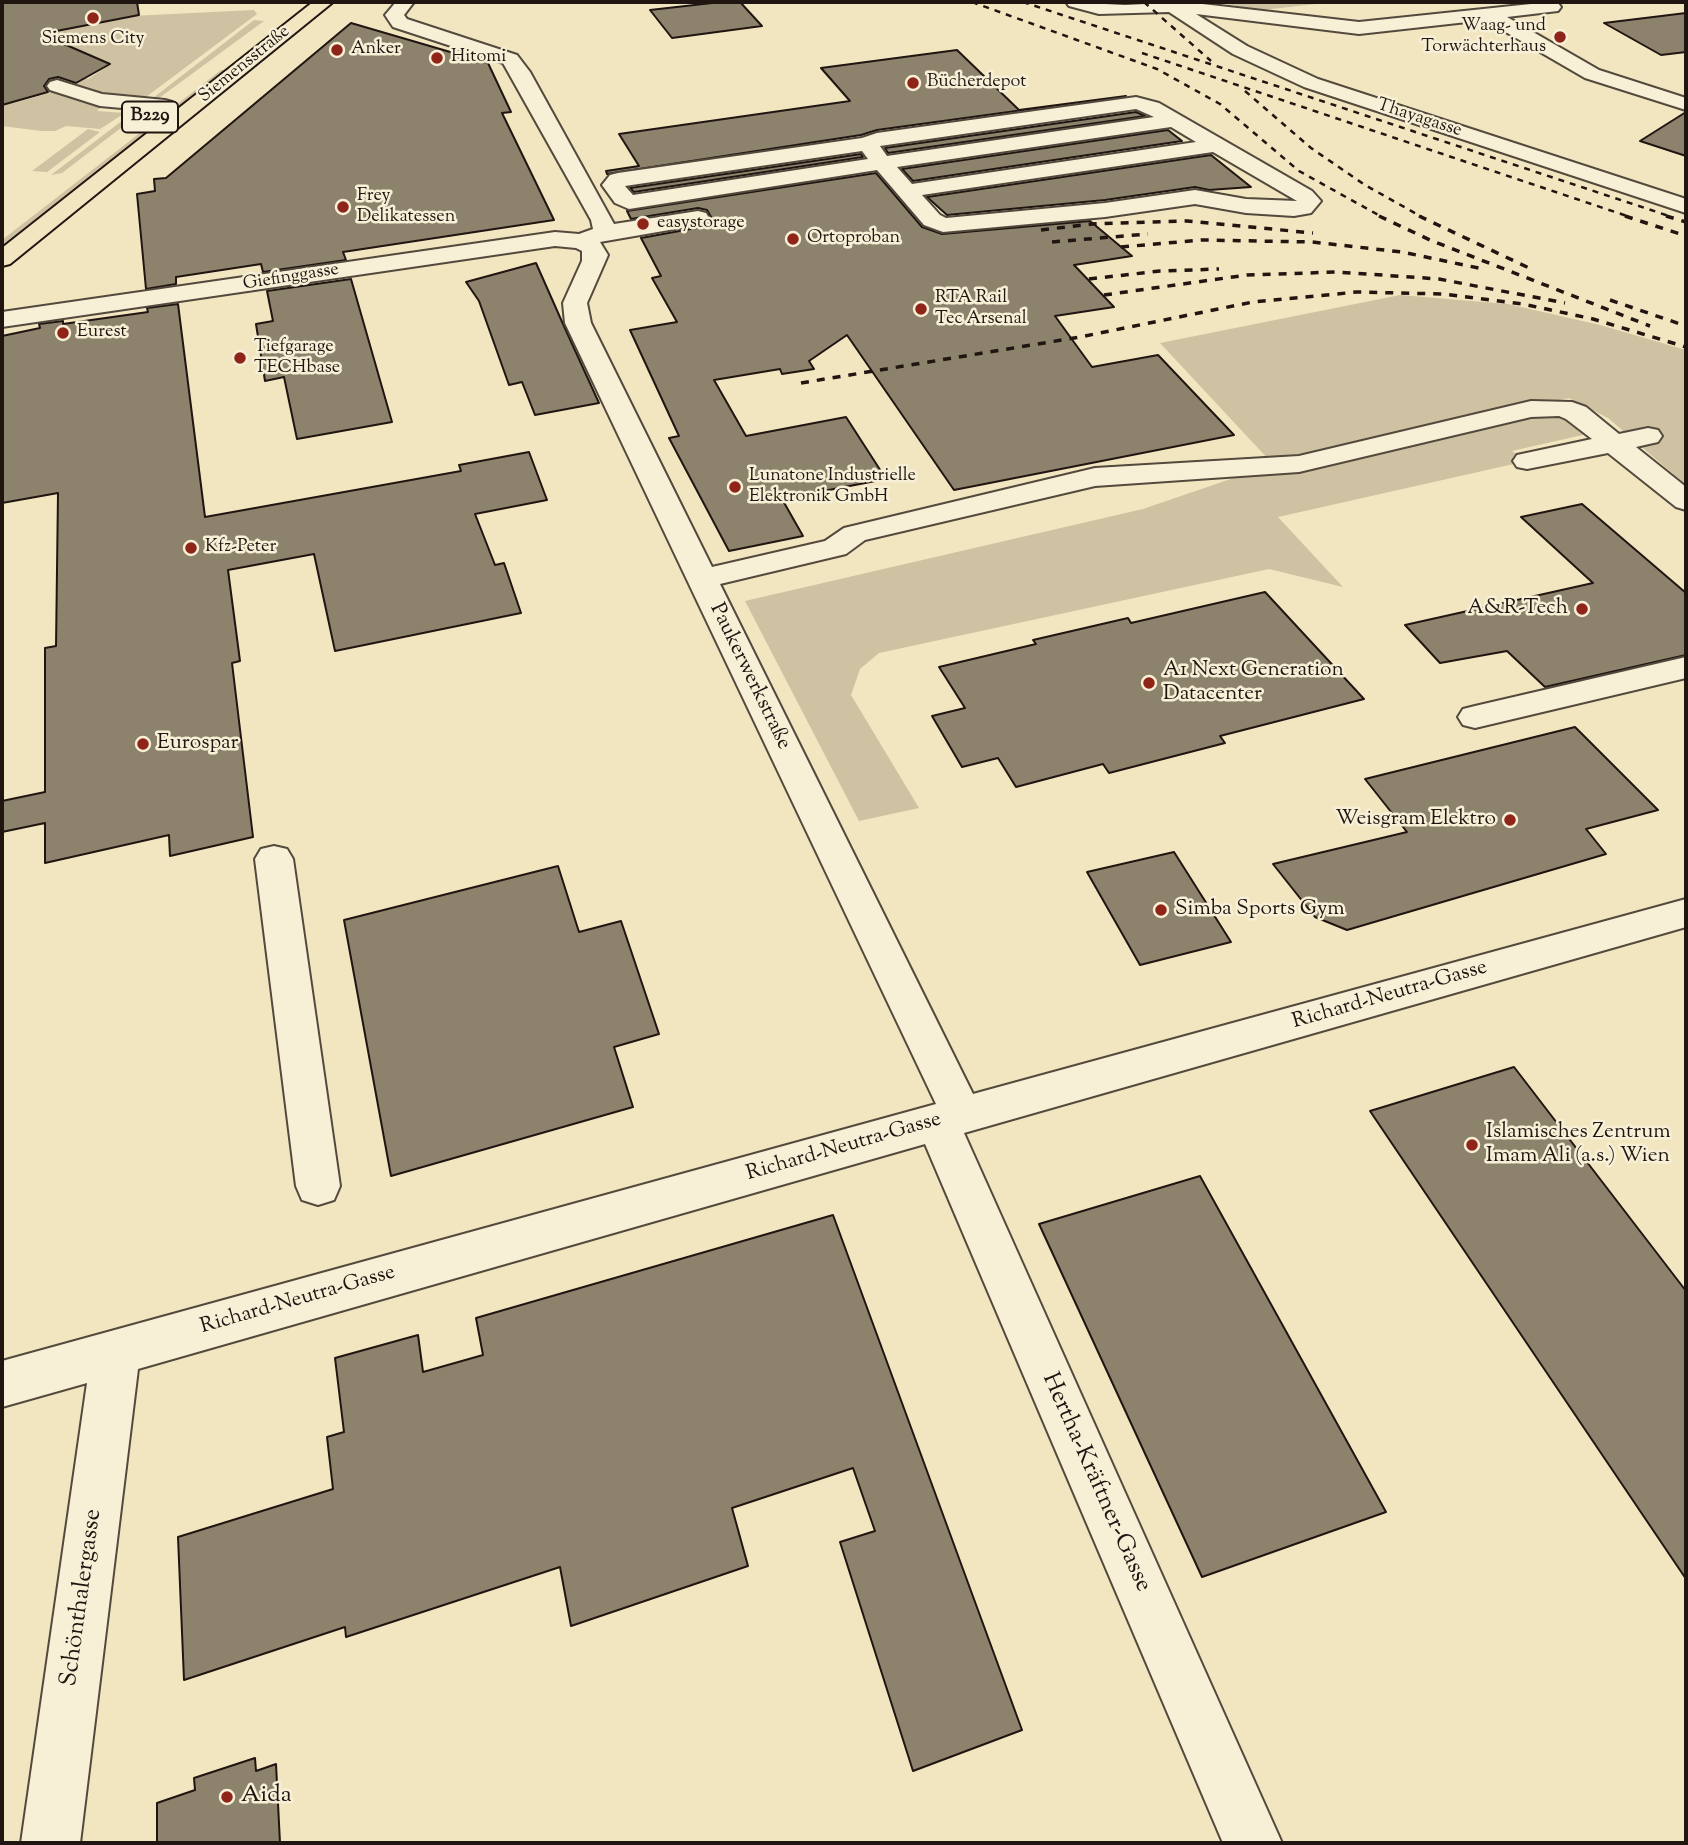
<!DOCTYPE html>
<html>
<head>
<meta charset="utf-8">
<style>
  body { margin:0 }
  #map { position:relative; width:1688px; height:1845px; overflow:hidden; background:#f2e6c0; font-family:"Sorts Mill Goudy",serif }
  canvas { display:block }
  .frame { position:absolute; inset:0; border:4px solid #201511; pointer-events:none }
</style>
</head>
<body>
<div id="map">
<canvas width="1688" height="1845"></canvas>
<div class="frame"></div>
</div>
<script>
const c = document.querySelector('canvas').getContext('2d');
c.lineJoin = 'round';
function fillPath(path, color) { c.fillStyle = color; c.fill(path, 'evenodd'); }
const shape = rows => new Path2D(rows.map(r => 'M' + r).join(''));
function stroke(path, color, width, dash) { c.strokeStyle = color; c.lineWidth = width; c.lineCap = dash ? 'butt' : 'round'; c.setLineDash(dash || []); c.stroke(path); }
function drawText(font, color, halo, rows, align = 'center') {
  c.font = font + ' "Sorts Mill Goudy",serif'; c.lineWidth = 5; c.setLineDash([]); c.textBaseline = 'middle'; c.strokeStyle = halo; c.fillStyle = color; for (const [text, x, y, turn = 0] of rows) {
    c.save(); c.translate(x, y); c.rotate((+turn || 0) * Math.PI / 180); c.textAlign = isNaN(turn) ? turn : align; if (halo) c.strokeText(text, 0, 0); c.fillText(text, 0, 0); c.restore();
  }
}
fillPath(shape([
  [1213,2,1333,2,1263,10],
  [254,10,257,14,146,97,106,97,64,84,82,77,88,79,111,64,26,29,131,16],
  [254,20,264,21,155,101,149,101],
  [221,70,225,70,217,79,9,245,2,245,2,240],
  [50,89,104,103,97,111,125,113,100,129,66,126,55,131,41,131,2,126,2,99,14,103,50,93,46,90],
  [140,107,147,108,62,173,51,175],
  [88,129,100,132,47,172,32,171],
  [1400,295,1508,304,1600,325,1686,350,1686,485,1608,418,1569,398,1270,461,1160,343],
  [1557,413,1587,434,1512,451,1527,461,1278,517,1343,587,1269,569,879,653,860,669,851,695,919,808,859,821,745,601,1143,509,1251,472,1365,453]
]), '#cec2a2');
const building = shape([
  [2,2,137,2,139,15,41,34,110,64,76,83,58,77,49,79,44,86,48,92,2,105,2,2],
  [721,2,740,2,762,26,672,38,650,10,721,2],
  [1686,13,1686,52,1661,55,1604,23,1686,13],
  [351,23,488,63,511,112,502,113,554,220,343,252,346,260,263,272,261,264,176,277,176,284,146,289,137,194,155,191,154,179,166,178,351,23],
  [957,50,1019,110,1126,96,877,130,861,135,607,174,606,171,639,166,619,134,850,101,821,68,957,50],
  [1136,112,1145,116,888,153,885,148,1136,112],
  [1686,112,1686,156,1640,141,1686,112],
  [1168,130,1182,141,913,181,902,169,1168,130],
  [861,154,863,157,634,192,630,188,861,154],
  [1211,155,1251,187,1209,190,1195,187,1105,200,947,215,927,197,1211,155],
  [876,173,922,227,942,234,1090,221,1132,256,1074,265,1114,307,1055,316,1092,367,1158,355,1234,435,954,490,847,335,809,361,814,369,782,374,780,369,714,380,746,436,846,417,886,479,782,499,803,536,729,551,669,438,679,436,630,330,677,322,652,278,661,276,641,238,707,226,711,217,707,210,698,208,631,219,627,211,876,173],
  [536,263,563,324,599,403,535,415,522,382,509,385,479,301,466,282,536,263],
  [351,279,392,422,297,439,284,377,265,381,256,324,273,321,267,291,351,279],
  [178,304,205,517,461,471,459,465,529,452,547,500,475,514,495,565,504,563,521,613,335,651,314,554,228,570,240,661,232,663,253,837,170,856,169,835,45,863,45,823,2,832,2,801,45,792,45,648,56,646,58,493,2,503,2,336,40,328,39,324,63,321,63,324,148,312,147,308,178,304],
  [1582,504,1686,593,1686,655,1545,687,1507,651,1440,663,1405,625,1593,583,1521,517,1582,504],
  [1265,592,1364,699,1220,736,1225,743,1109,773,1103,764,1016,787,998,758,962,767,932,716,965,708,939,667,1036,644,1033,640,1128,618,1131,623,1265,592],
  [1575,727,1658,810,1586,829,1606,854,1347,930,1315,917,1273,864,1407,832,1365,779,1575,727],
  [1174,852,1231,942,1140,965,1087,872,1174,852],
  [558,866,579,932,621,921,659,1034,614,1047,633,1107,391,1176,344,920,558,866],
  [1514,1067,1686,1291,1686,1579,1370,1111,1514,1067],
  [1200,1176,1386,1512,1202,1577,1039,1224,1200,1176],
  [833,1215,1022,1730,913,1771,840,1542,875,1531,853,1468,732,1508,748,1566,571,1626,560,1567,346,1637,345,1627,184,1680,178,1537,333,1489,327,1437,344,1432,335,1358,418,1335,423,1372,483,1355,476,1318,833,1215],
  [255,1758,256,1771,276,1764,280,1843,157,1843,157,1803,195,1790,194,1778,255,1758]
]);
fillPath(building, '#8d826c');
stroke(building, '#201511', 2);
const minor = shape([
  [396,2,414,2,404,15,407,19,517,55,530,72,614,224,698,211,706,213,709,218,706,223,698,225,600,242,608,255,587,303,591,323,712,567,825,541,844,528,1095,468,1299,456,1531,401,1572,402,1586,407,1619,434,1648,428,1658,430,1662,436,1658,442,1636,447,1686,487,1686,510,1676,507,1608,453,1527,469,1517,467,1513,461,1517,455,1592,439,1566,419,1559,416,1531,417,1299,472,1095,486,865,540,846,554,720,584,973,1094,1686,899,1686,927,964,1133,1282,1843,1223,1843,925,1144,138,1369,80,1843,21,1843,87,1383,2,1407,2,1361,936,1104,565,323,563,303,582,261,582,251,576,248,555,246,2,327,2,312,555,232,579,234,593,229,591,220,503,63,393,27,385,15,396,2],
  [1066,2,1125,5,1185,2,1359,22,1550,2,1558,3,1561,7,1558,11,1507,17,1599,70,1686,98,1686,110,1585,78,1485,20,1359,34,1196,14,1247,46,1318,79,1686,199,1686,213,1304,87,1233,54,1169,12,1099,14,1069,6,1066,2],
  [57,80,102,94,165,100,172,102,175,106,172,110,165,112,100,106,50,90,47,86,50,82,57,80],
  [1136,97,1159,103,1312,191,1321,201,1311,213,1294,216,1246,213,1195,204,1105,217,943,232,924,225,877,170,629,209,615,203,602,185,610,175,618,173,862,138,877,133,1136,97],
  [1136,109,1154,117,887,156,880,146,1136,109],
  [1171,127,1196,142,912,184,897,167,1171,127],
  [862,151,868,159,633,195,625,186,862,151],
  [1213,152,1297,201,1246,199,1195,190,1105,203,946,218,940,215,922,195,1213,152],
  [1686,657,1686,678,1475,728,1463,725,1458,717,1463,709,1475,706,1686,657],
  [274,846,287,849,293,859,340,1186,334,1200,318,1205,302,1200,296,1186,255,859,261,849,274,846]
]);
const major = shape([
  [313,2,333,2,10,264,2,266,2,248,313,2]
]);
stroke(minor, '#54493d', 4);
stroke(major, '#201511', 4);
fillPath(minor, '#f7efd6');
fillPath(major, '#f2e6c0');
stroke(shape([
  [972,2,1157,69,1220,104,1299,171,1382,217],
  [1023,2,1672,217],
  [1144,2,1211,61],
  [1142,53,1630,217],
  [1245,91,1311,148,1365,185,1422,217]
]), '#201511', 2.5, [6, 6]);
stroke(shape([
  [1379,216,1430,240,1650,326],
  [1419,216,1529,268],
  [1625,216,1686,236],
  [1666,216,1686,222],
  [1041,230,1092,224,1187,221,1313,233],
  [1052,242,1148,234],
  [1121,247,1202,240,1312,242,1402,252,1483,269],
  [1089,279,1160,271,1219,269],
  [1104,295,1247,275,1337,272,1439,279,1565,303],
  [1610,300,1686,326],
  [801,383,1080,337,1253,302,1357,292,1443,294,1523,304,1593,319,1686,347]
]), '#201511', 3.5, [8, 8]);
for (const [x, y, r, color] of [
  [93,18,7,"#8f2418"],
  [1560,37,7,"#8f2418"],
  [337,50,7,"#8f2418"],
  [437,58,7,"#8f2418"],
  [913,83,7,"#8f2418"],
  [343,207,7,"#8f2418"],
  [643,224,7,"#8f2418"],
  [793,239,7,"#8f2418"],
  [921,309,7,"#8f2418"],
  [63,333,7,"#8f2418"],
  [240,358,7,"#8f2418"],
  [735,487,7,"#8f2418"],
  [191,548,7,"#8f2418"],
  [1582,609,7,"#8f2418"],
  [1149,683,7,"#8f2418"],
  [143,744,7,"#8f2418"],
  [1510,820,7,"#8f2418"],
  [1161,910,7,"#8f2418"],
  [1472,1145,7,"#8f2418"],
  [227,1797,7,"#8f2418"]
]) { const dot = new Path2D(); dot.arc(x, y, r, 0, 2 * Math.PI); c.fillStyle = color; c.fill(dot); stroke(dot, '#f7efd6', 2.5); }
drawText('18px', '#201511', '#f7efd6', [
  ["Waag- und",1546,27,"right"],
  ["Torwächterhaus",1546,48,"right"],
  ["Siemens City",93,40,"center"],
  ["Anker",351,50],
  ["Hitomi",451,58],
  ["Bücherdepot",927,83],
  ["Frey",357,197],
  ["Delikatessen",357,218],
  ["easystorage",657,224],
  ["Ortoproban",807,239],
  ["RTA Rail",935,299],
  ["Tec Arsenal",935,320],
  ["Eurest",77,333],
  ["Tiefgarage",254,348],
  ["TECHbase",254,369],
  ["Lunatone Industrielle",749,477],
  ["Elektronik GmbH",749,498],
  ["Kfz-Peter",205,548]
], 'left');
drawText('18px', '#201511', '#f7efd6', [
  ["Siemensstraße",245,65,-39],
  ["Thayagasse",1419,119,18],
  ["Giefinggasse",291,278,-9]
]);
for (const [x, y, w] of [
  [150,117,56]
]) { const box = new Path2D(); box.roundRect(x - w / 2, y - 15.5, w, 31, 5); c.fillStyle = '#f7efd6'; c.fill(box); stroke(box, '#201511', 2); }
drawText('bold 19px', '#201511', null, [
  ["B229",150,117]
]);
drawText('21px', '#201511', '#f7efd6', [
  ["A&R-Tech",1568,609,"right"],
  ["A1 Next Generation",1163,671],
  ["Datacenter",1163,695],
  ["Eurospar",157,744],
  ["Weisgram Elektro",1496,820,"right"],
  ["Simba Sports Gym",1175,910],
  ["Islamisches Zentrum",1486,1133],
  ["Imam Ali (a.s.) Wien",1486,1157]
], 'left');
drawText('21px', '#201511', '#f7efd6', [
  ["Paukerwerkstraße",749,677,64],
  ["Richard-Neutra-Gasse",1390,996,-16],
  ["Richard-Neutra-Gasse",844,1148,-16],
  ["Richard-Neutra-Gasse",298,1301,-16]
]);
drawText('24px', '#201511', '#f7efd6', [
  ["Hertha-Kräftner-Gasse",1095,1483,66],
  ["Schönthalergasse",83,1598,-82]
]);
drawText('24px', '#201511', '#f7efd6', [
  ["Aida",241,1797]
], 'left');
</script>
</body>
</html>
